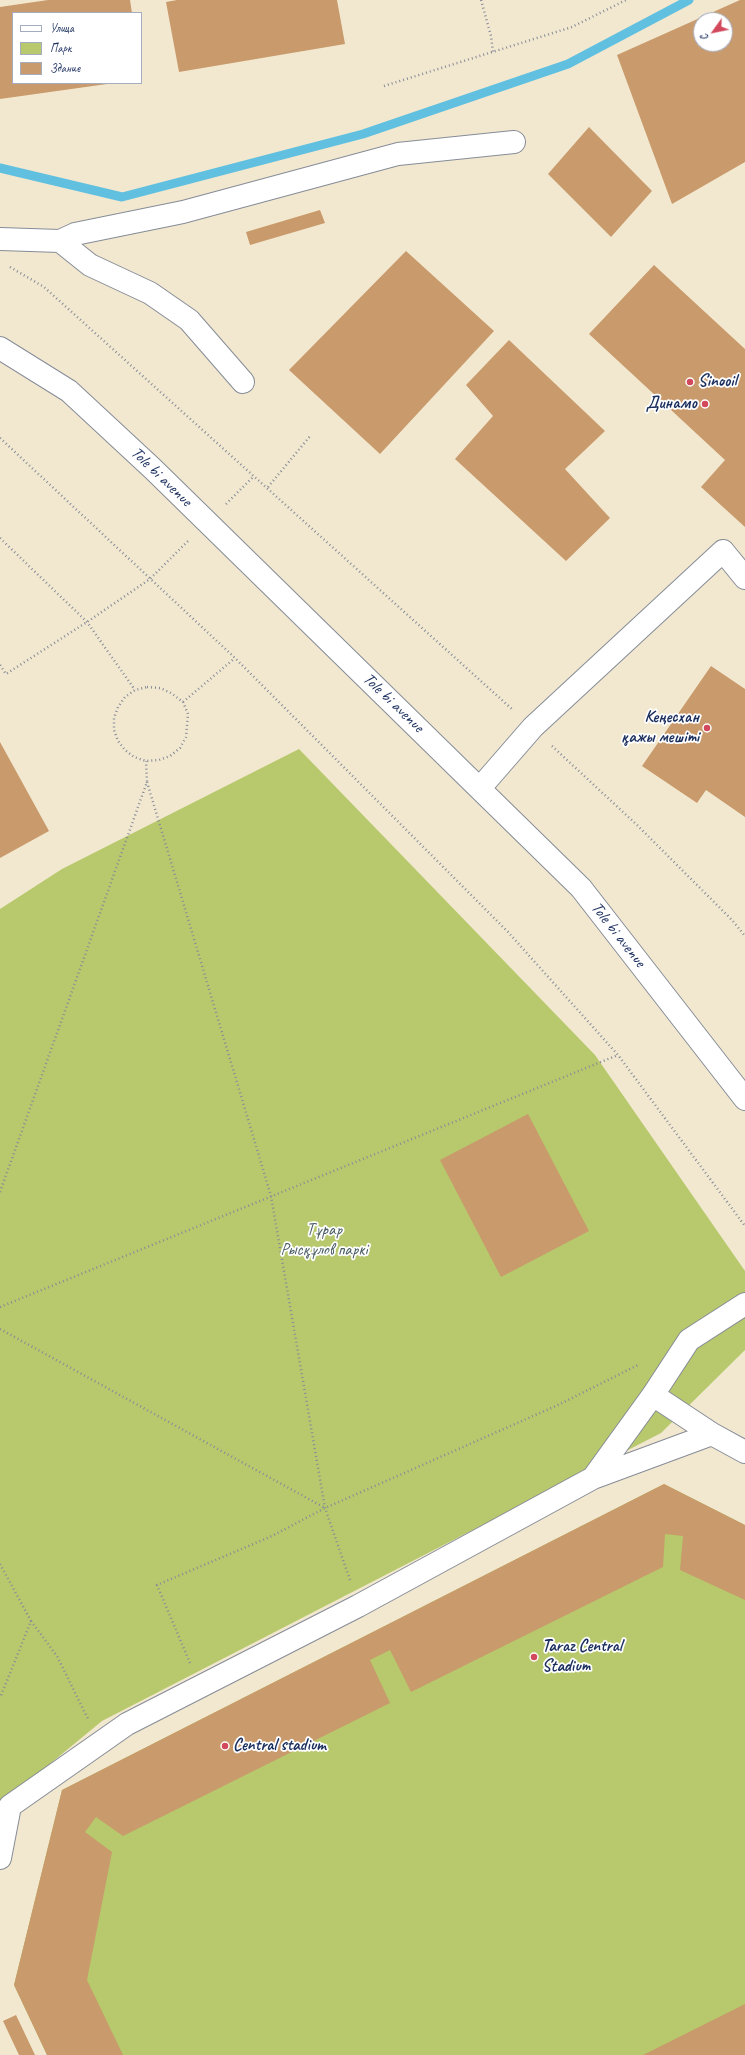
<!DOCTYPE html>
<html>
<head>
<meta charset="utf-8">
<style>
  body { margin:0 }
  #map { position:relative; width:745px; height:2055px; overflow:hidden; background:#f2e8d0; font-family:Caveat,sans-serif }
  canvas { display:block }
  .legend { position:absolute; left:12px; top:12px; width:130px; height:72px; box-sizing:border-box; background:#fff; border:1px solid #a4acbf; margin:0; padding:5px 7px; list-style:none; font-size:12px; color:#1b2f5e }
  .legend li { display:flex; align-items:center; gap:8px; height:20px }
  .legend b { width:20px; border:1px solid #a4acbf }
  .north { position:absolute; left:693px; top:12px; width:40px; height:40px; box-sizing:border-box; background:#fff; border:1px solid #a4acbf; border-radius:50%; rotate:237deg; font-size:11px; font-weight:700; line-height:16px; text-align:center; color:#1b2f5e }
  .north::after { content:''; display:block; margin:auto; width:14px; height:18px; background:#d1495b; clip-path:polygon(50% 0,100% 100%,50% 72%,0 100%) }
</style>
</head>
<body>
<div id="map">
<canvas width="745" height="2055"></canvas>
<ul class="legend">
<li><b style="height:5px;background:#fff"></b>Улица</li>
<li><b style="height:11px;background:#b7c96c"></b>Парк</li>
<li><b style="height:11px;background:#c99a6b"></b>Здание</li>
</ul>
<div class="north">С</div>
</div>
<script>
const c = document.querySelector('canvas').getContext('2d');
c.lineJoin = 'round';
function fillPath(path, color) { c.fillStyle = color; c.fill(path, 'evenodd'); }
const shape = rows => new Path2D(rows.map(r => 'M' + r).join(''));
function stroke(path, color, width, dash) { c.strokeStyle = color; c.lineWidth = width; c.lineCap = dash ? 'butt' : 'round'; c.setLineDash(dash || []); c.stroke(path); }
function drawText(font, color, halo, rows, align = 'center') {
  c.font = font + ' Caveat,sans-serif'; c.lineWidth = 3.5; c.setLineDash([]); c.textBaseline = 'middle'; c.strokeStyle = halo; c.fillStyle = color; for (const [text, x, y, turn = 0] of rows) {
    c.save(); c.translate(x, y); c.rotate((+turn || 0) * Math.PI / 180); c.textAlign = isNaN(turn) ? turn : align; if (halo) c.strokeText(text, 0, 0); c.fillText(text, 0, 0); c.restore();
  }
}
fillPath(shape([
  [299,749,595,1055,745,1271,745,1350,661,1433,102,1721,0,1805,0,909,62,869],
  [664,1484,745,1525,745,2055,47,2055,14,1985,62,1790]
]), '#b7c96c');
stroke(shape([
  [0,168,122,197,363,134,568,64,689,0]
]), '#61c0e0', 9);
fillPath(shape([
  [48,0,130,0,132,13,13,13,13,83,107,84,0,99,0,7],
  [177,0,337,0,345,44,179,72,166,2],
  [740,0,745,0,745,162,672,204,617,55],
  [701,20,725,20,725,44,701,44],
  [589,127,652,191,611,237,548,174],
  [320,210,325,223,250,245,246,232],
  [406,251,494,331,380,454,289,370],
  [654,265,745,349,745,527,701,487,725,460,589,334],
  [509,340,605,431,565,469,610,518,566,561,455,459,493,416,466,385],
  [711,666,745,689,745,817,706,790,697,803,642,766],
  [0,742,49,831,0,858],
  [528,1114,589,1231,501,1277,440,1160],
  [664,1484,745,1525,745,1600,680,1570,683,1536,665,1534,663,1567,411,1692,390,1650,370,1660,390,1703,123,1836,96,1817,85,1832,112,1852,87,1980,123,2055,47,2055,14,1985,62,1790],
  [745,2004,745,2055,643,2055],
  [16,2015,35,2055,19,2055,3,2021]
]), '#c99a6b');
const minor = shape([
  [0,239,60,241,75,234,183,212,398,154,514,142],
  [60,241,90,265,150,293,189,320,243,382],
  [0,348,69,391,153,469,581,888,745,1099],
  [480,788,533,727,723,551,745,578],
  [653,1395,712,1434],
  [593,1478,653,1395,689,1340,745,1304],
  [0,1858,10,1806,127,1724,358,1606,593,1478,712,1434,745,1452]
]);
stroke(minor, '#868c97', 24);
stroke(shape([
  [481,0,491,36,493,52],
  [384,86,572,27,626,0],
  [10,267,44,287,513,710],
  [0,438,235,658,508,932,618,1055,745,1226],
  [268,487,311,435],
  [226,504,254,476],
  [0,538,87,622,135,690],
  [0,665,6,674,87,622,150,579,188,541],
  [147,687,160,688,171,693,183,702,188,714,186,737,180,748,170,756,159,760,146,761,134,757,125,750,118,741,114,730,114,718,118,707,125,697,135,690,147,687],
  [183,702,235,658],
  [552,746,637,825,732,920,745,936],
  [147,782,271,1196,325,1508,350,1580],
  [0,1192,147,782,146,761],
  [0,1307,618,1055],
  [0,1329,325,1508],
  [0,1564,31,1621,0,1698],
  [31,1621,57,1656,88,1719],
  [190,1663,157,1585,272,1536,325,1508,558,1405,640,1364]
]), '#868c97', 2.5, [1, 3]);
stroke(minor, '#fff', 22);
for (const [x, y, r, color] of [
  [690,382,4,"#d1495b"],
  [705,404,4,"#d1495b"],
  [707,728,4,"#d1495b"],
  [534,1657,4,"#d1495b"],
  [225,1746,4,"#d1495b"]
]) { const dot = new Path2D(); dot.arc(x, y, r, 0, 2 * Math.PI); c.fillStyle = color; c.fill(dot); stroke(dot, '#fff', 1.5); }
drawText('bold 17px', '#1b2f5e', '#fff', [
  ["Sinooil",698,382],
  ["Динамо",697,404,"right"],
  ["Кеңесхан",699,718,"right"],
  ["қажы мешіті",699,738,"right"],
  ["Taraz Central",542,1647],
  ["Stadium",542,1667],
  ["Central stadium",233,1746]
], 'left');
drawText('17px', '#1b2f5e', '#fff', [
  ["Tole bi avenue",161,477,44],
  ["Tole bi avenue",393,703,44],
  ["Tole bi avenue",618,935,52]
]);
drawText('17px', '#4a5d62', '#fff', [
  ["Тұрар",324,1231],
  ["Рысқұлов паркі",324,1251]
]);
</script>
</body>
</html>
